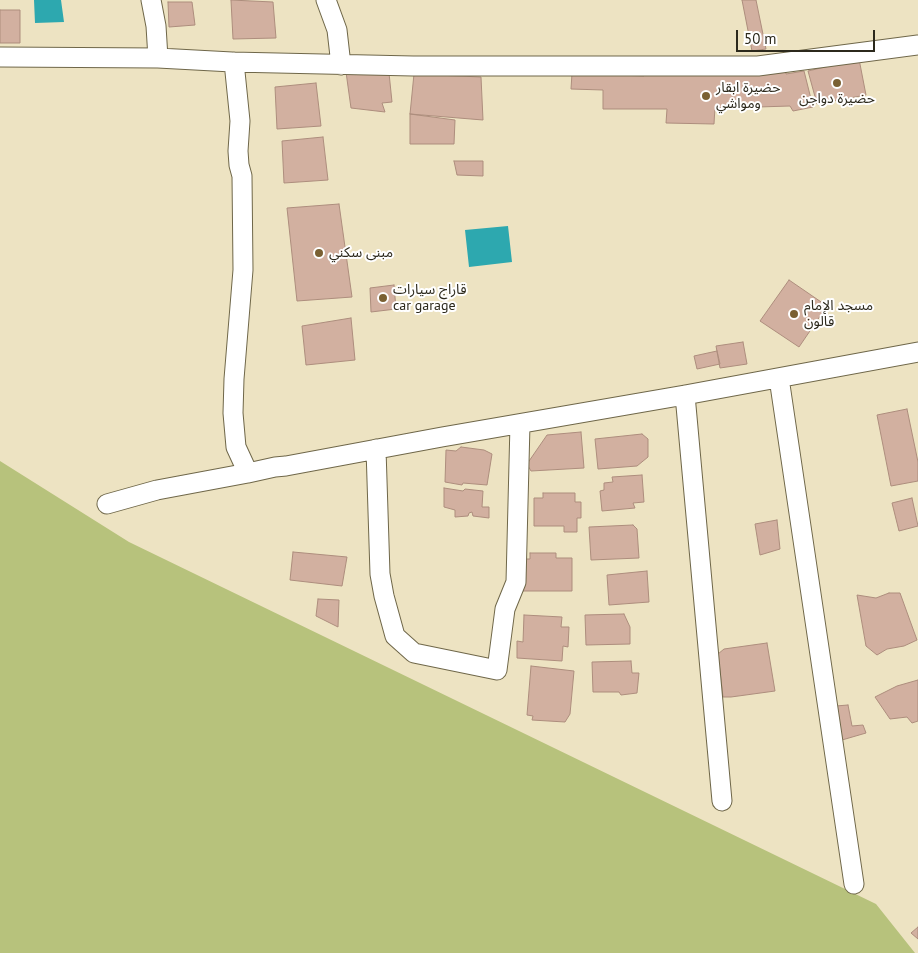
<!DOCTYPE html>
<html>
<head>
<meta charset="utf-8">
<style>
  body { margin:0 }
  #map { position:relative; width:918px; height:953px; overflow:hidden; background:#ede3c2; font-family:"PT Sans",sans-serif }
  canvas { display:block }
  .scale { position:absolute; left:736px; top:30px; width:139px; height:22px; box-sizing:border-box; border:2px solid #2c291c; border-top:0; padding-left:6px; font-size:15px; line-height:18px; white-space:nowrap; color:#2c291c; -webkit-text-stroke:4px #fff; paint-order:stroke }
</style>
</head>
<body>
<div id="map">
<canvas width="918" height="953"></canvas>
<div class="scale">50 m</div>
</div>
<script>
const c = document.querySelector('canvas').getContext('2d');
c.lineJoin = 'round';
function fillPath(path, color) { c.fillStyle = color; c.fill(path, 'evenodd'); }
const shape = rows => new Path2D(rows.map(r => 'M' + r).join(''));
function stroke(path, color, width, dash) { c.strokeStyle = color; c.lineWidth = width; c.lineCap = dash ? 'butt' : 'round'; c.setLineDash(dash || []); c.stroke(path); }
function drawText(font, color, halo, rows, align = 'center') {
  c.font = font + ' "PT Sans","Noto Sans Arabic",sans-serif'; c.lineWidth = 4; c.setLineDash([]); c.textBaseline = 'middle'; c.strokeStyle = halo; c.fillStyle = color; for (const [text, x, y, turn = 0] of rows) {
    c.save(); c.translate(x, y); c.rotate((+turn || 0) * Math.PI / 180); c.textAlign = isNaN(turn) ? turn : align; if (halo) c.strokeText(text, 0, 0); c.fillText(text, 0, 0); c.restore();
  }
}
fillPath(shape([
  [0,461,129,542,876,904,915,953,0,953]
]), '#b7c27c');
fillPath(shape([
  [34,0,61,0,64,22,35,23],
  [508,226,512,262,469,267,465,230]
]), '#2da8af');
const building = shape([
  [231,0,273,2,276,38,233,39,231,0],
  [742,0,756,0,766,49,752,51,742,0],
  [168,2,192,2,195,25,169,27,168,2],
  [0,10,20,10,20,43,0,43,0,10],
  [859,59,866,95,817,104,808,71,859,59],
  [786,71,786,74,804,71,813,107,793,111,790,106,758,107,728,105,728,108,715,107,714,124,666,123,667,109,603,109,603,90,571,89,572,73,644,76,644,74,786,71],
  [346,72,389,73,392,102,382,103,385,112,351,108,346,72],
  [414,74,481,77,483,120,410,114,414,74],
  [316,83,321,126,277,129,275,87,316,83],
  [410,114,455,120,454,144,410,144,410,114],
  [323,137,328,180,284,183,282,141,323,137],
  [454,161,483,161,483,176,457,175,454,161],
  [339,204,352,297,297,301,287,208,339,204],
  [789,280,827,306,799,347,760,321,789,280],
  [394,285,396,309,371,312,370,288,394,285],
  [351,318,355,360,306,365,302,326,351,318],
  [743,342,747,364,720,368,716,346,743,342],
  [717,351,720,364,697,369,694,356,717,351],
  [907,409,918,462,918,481,891,486,877,415,907,409],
  [581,432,584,468,531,471,527,464,547,435,581,432],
  [642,434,648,439,648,457,637,466,598,469,595,439,642,434],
  [461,447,484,450,492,454,487,485,463,483,462,485,445,482,446,450,456,451,461,447],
  [642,475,644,502,633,503,635,508,602,511,600,491,604,490,604,483,613,482,612,477,642,475],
  [444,488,463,491,465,489,483,491,482,507,489,507,489,518,473,516,472,512,469,513,468,516,455,517,455,510,444,507,444,488],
  [543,493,575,493,575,502,581,502,581,518,577,518,577,532,564,532,564,526,534,526,534,498,543,498,543,493],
  [912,498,918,526,899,531,892,503,912,498],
  [777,520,780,549,760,555,755,524,777,520],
  [633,525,637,529,639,558,591,560,589,527,633,525],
  [293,552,347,557,342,586,290,580,293,552],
  [530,553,556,553,556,558,572,558,572,591,523,591,523,559,530,559,530,553],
  [647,571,649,602,609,605,607,575,647,571],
  [889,593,900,593,917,640,904,646,887,649,877,655,866,646,857,595,876,598,889,593],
  [318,599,339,600,338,627,316,616,318,599],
  [624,614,630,627,630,644,586,645,585,615,624,614],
  [524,615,562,617,561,627,569,627,568,647,563,646,562,661,517,658,517,641,523,642,524,615],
  [767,643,775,691,731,697,723,697,718,654,724,649,767,643],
  [631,661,632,673,639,673,637,693,621,695,619,692,593,692,592,662,631,661],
  [531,666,574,671,570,714,565,722,532,720,533,716,527,715,531,666],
  [918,680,918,721,912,723,907,717,890,719,875,697,897,686,918,680],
  [848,705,852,726,863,725,866,733,842,740,836,706,848,705],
  [918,927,918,939,911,933,918,927]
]);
fillPath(building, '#d2b0a0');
stroke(building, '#ad8d7d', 1);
const street = shape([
  [151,0,156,26,158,58],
  [326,0,337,30,341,65],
  [0,57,158,58,232,62,413,66,758,66,918,45],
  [234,62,240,121,238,151,239,165,242,176,243,270,234,379,233,413,236,447,248,473,275,467,286,466,442,437,685,395,918,352],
  [779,378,854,884],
  [685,395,722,801],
  [376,449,380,574,384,596,395,636,414,653,497,670,505,609,516,582,520,424],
  [107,504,157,490,248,473]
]);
stroke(street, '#6f6749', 21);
stroke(street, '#fff', 19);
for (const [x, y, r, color] of [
  [837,83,5,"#7a6032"],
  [706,96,5,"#7a6032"],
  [319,253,5,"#7a6032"],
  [383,298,5,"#7a6032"],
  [794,314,5,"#7a6032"]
]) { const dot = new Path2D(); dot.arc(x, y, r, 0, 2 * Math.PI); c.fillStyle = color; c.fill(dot); stroke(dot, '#fff', 2); }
drawText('14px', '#2c291c', '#fff', [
  ["حضيرة ابقار",716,88],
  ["ومواشي",716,104],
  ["حضيرة دواجن",837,99,"center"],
  ["مبنى سكني",329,253],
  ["قاراج سيارات",393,290],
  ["car garage",393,306],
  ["مسجد الإمام",804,306],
  ["قالون",804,322]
], 'left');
</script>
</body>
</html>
